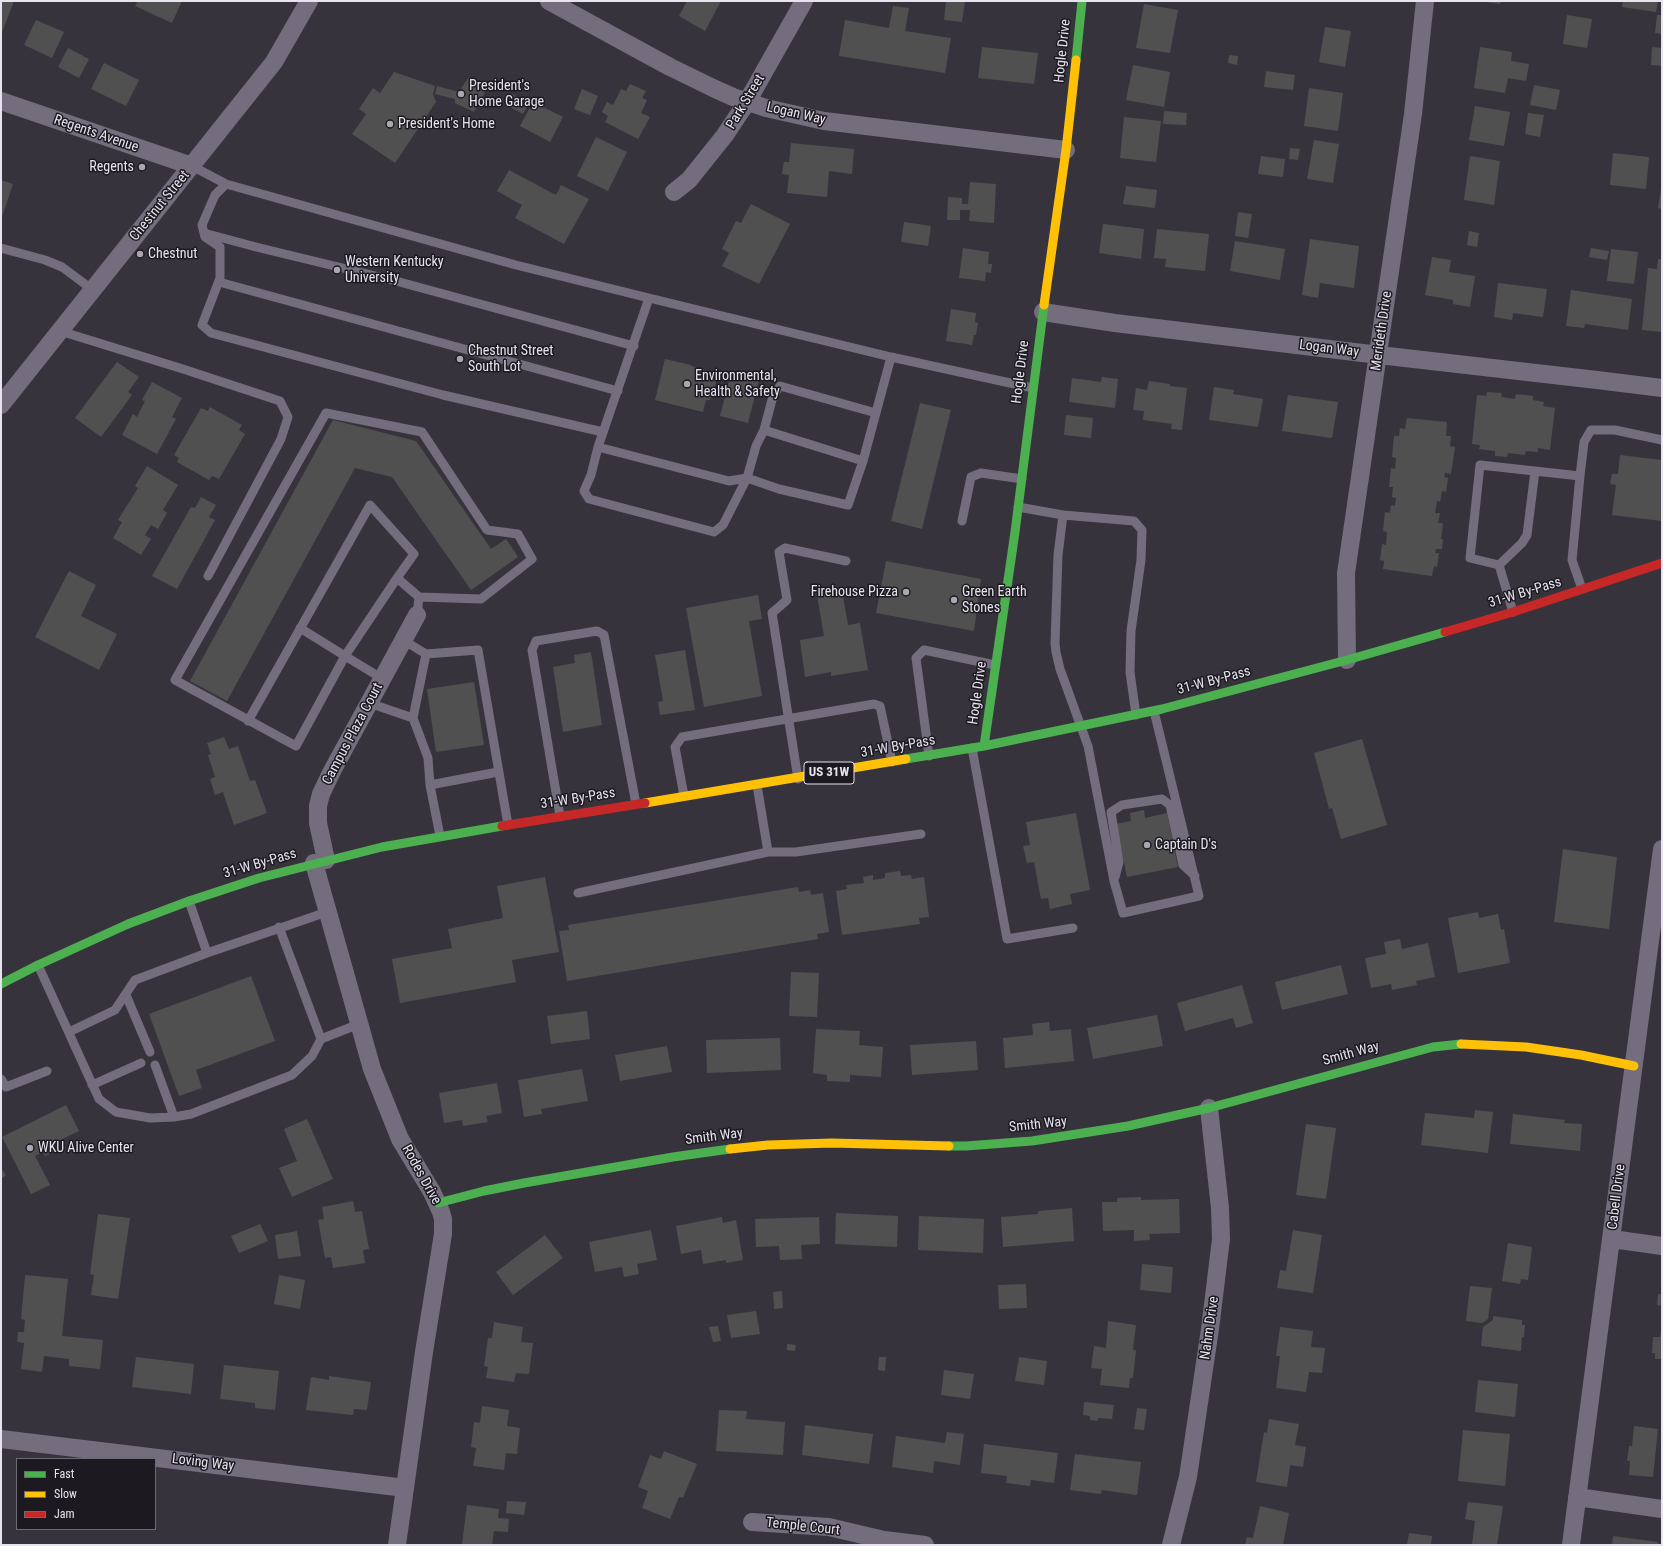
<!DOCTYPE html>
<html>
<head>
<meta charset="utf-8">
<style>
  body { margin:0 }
  #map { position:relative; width:1663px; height:1546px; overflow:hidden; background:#37333c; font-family:"Roboto Condensed",sans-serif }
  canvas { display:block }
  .frame { position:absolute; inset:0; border:2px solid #e8e4ef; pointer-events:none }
  .legend { position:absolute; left:16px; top:1458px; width:140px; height:72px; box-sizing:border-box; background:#1c1920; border:1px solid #6e6a73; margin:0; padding:5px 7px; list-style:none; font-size:12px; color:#e8e4ef }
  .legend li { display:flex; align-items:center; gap:8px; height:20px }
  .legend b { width:20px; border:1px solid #6e6a73 }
</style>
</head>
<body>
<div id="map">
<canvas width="1663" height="1546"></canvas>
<div class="frame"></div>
<ul class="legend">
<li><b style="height:5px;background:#4caf50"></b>Fast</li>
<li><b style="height:5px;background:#ffc107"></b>Slow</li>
<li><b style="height:5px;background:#c62828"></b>Jam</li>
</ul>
</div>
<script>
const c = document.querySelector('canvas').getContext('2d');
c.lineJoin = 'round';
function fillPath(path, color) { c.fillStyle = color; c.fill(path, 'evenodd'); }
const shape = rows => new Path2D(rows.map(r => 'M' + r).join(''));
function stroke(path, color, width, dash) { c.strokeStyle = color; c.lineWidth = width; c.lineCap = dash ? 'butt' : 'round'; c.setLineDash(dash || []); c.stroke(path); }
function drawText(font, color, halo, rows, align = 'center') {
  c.font = font + ' "Roboto Condensed",sans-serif'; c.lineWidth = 3; c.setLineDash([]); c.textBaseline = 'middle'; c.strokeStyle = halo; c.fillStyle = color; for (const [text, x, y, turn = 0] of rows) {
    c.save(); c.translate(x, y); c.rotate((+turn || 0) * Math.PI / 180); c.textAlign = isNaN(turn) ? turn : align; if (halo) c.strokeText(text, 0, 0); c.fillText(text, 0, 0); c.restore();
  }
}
fillPath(shape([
  [1,1,14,1,1,35],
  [138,1,182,1,172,23,135,6],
  [687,1,721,1,705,31,679,16],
  [946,1,965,1,962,22,944,20],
  [1478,1,1501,1,1500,4],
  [1623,1,1658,1,1656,12,1622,7],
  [1144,4,1178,10,1170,53,1136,48],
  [893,6,909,8,905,31,951,38,945,73,839,56,845,20,889,28],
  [1567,15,1592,19,1587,48,1563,44],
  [1657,15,1662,15,1662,34,1655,33],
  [36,20,64,32,52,58,24,45],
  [1325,27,1351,31,1345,67,1319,62],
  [982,47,1038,53,1034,84,978,78],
  [1480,47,1512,52,1511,61,1529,64,1526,81,1508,78,1505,93,1474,88],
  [1652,47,1662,48,1662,66,1651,65],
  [68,48,89,59,79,78,58,67],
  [1229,55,1238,56,1237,65,1228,63],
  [104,63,139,80,126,106,91,89],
  [1133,65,1170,72,1164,107,1126,100],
  [1266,71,1295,75,1293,90,1264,87],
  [394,72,435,86,433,94,436,102,395,163,352,134,366,114,359,109,373,88,380,93],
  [469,77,488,87,474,112,455,103,455,99,435,94,437,86,459,92],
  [630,84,646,91,642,98,647,100,641,113,650,117,638,139,605,122,608,116,602,112,607,102,613,105,621,89,626,91],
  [1534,85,1560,90,1556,110,1530,105],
  [1309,88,1343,93,1338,131,1304,126],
  [582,89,598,96,590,115,574,109],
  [512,94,529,103,523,114,506,105],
  [533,102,563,117,550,142,520,126],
  [1475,106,1510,112,1504,146,1469,140],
  [1164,111,1187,113,1186,125,1163,124],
  [1528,113,1544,115,1540,137,1525,134],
  [1124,117,1161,121,1156,162,1120,158],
  [596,137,627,152,608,191,577,176],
  [1314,140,1339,144,1333,183,1307,179],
  [791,143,854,149,852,174,829,171,827,197,787,193,789,175,782,174,784,162,789,162],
  [1290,148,1300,149,1298,160,1289,159],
  [1613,153,1649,157,1646,189,1610,185],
  [1261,156,1285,159,1283,177,1258,174],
  [1470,156,1500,161,1494,205,1464,200],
  [509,170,556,195,561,185,589,199,564,244,515,218,522,205,497,191],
  [1,180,13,184,1,220],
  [970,182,996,184,994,223,969,221,970,210,960,210,960,220,947,220,948,197,962,198,962,204,968,204],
  [1126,186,1157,190,1155,208,1123,204],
  [1661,189,1662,189,1662,209,1658,208],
  [751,204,790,224,759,284,722,266,729,253,722,249,736,221,741,223],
  [1238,212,1252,214,1248,238,1235,236],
  [904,222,931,226,928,246,901,242],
  [1103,224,1144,229,1141,259,1099,253],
  [1157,229,1209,234,1205,271,1165,267,1166,259,1154,258],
  [1469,231,1479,233,1477,247,1467,245],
  [1310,239,1359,246,1354,288,1320,283,1318,298,1302,295],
  [1235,241,1285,249,1280,280,1230,271],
  [963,248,989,252,988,264,992,264,991,273,986,272,985,281,959,278],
  [1591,248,1609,251,1607,260,1589,257],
  [1611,249,1638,252,1634,284,1607,281],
  [1432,257,1451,260,1449,272,1475,276,1470,307,1453,304,1453,300,1425,295],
  [1658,259,1662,259,1662,332,1642,330,1648,268,1657,269],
  [1498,283,1547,289,1543,317,1513,313,1512,320,1494,317],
  [1571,290,1632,299,1628,330,1585,324,1584,328,1566,326],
  [951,309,976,313,975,322,978,323,976,335,974,335,972,345,946,341],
  [665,359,691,365,691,366,718,374,714,390,713,389,710,400,706,400,703,412,655,400],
  [117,362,139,377,128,392,132,395,101,437,75,418],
  [731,373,759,380,748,423,720,416],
  [1102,377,1118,379,1115,408,1069,402,1072,378,1101,382],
  [1149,381,1170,384,1170,386,1187,388,1182,430,1171,429,1172,424,1143,420,1144,411,1133,410,1136,388,1147,390],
  [152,382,182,398,172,417,176,419,157,454,122,435,133,414,137,417,145,401,142,400],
  [1214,387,1234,390,1233,394,1263,399,1258,427,1209,420],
  [1487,392,1502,393,1501,397,1515,399,1516,394,1533,396,1533,400,1544,402,1543,406,1555,408,1550,450,1538,448,1538,452,1526,451,1525,455,1508,453,1507,457,1495,456,1495,451,1479,449,1480,445,1472,444,1477,395,1486,396],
  [1288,395,1338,402,1332,438,1282,431],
  [920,403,951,410,922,529,891,521],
  [210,407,242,425,239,430,245,434,219,479,212,476,209,480,177,462,179,458,174,455,201,408,208,411],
  [1066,415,1093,418,1091,438,1064,435],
  [1407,418,1447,422,1446,436,1451,436,1450,446,1455,447,1451,474,1445,473,1444,477,1448,478,1446,492,1442,491,1440,502,1437,501,1435,513,1440,513,1438,523,1443,523,1441,539,1443,539,1442,549,1436,549,1435,553,1439,553,1437,567,1434,566,1432,576,1383,569,1384,561,1380,560,1382,544,1386,545,1387,532,1383,531,1385,512,1390,513,1391,505,1395,506,1396,498,1392,497,1393,487,1389,487,1391,468,1395,469,1396,458,1392,457,1394,436,1399,436,1400,428,1405,429],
  [333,420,416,441,491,549,506,539,518,557,471,590,392,477,355,468,227,701,190,681],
  [1620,455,1662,460,1662,521,1612,515,1616,485,1610,484,1612,474,1618,474],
  [147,466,178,485,163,510,167,513,158,529,151,525,145,535,151,539,141,555,113,538,122,522,118,520,138,488,135,486],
  [201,497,216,505,209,517,215,520,177,589,152,576,191,507,195,508],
  [886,561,981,579,974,631,876,613],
  [69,571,96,585,81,616,117,634,99,670,35,637],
  [842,590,848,625,860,623,868,670,831,676,831,672,805,677,800,640,824,636,817,595],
  [758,595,762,619,749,621,762,696,704,707,686,608],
  [685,650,695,710,660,715,658,702,663,701,655,655],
  [591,652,602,725,563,732,553,667,575,663,574,655],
  [474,682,484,745,436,752,427,689],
  [224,737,229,749,238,746,250,781,255,780,267,813,234,825,223,792,215,795,210,779,215,777,208,755,211,754,207,743],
  [1362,739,1387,825,1341,839,1332,808,1329,809,1314,753],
  [1144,810,1145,818,1167,813,1178,867,1127,877,1116,824,1131,821,1130,813],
  [1076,813,1090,890,1070,894,1072,904,1050,909,1048,898,1041,899,1034,862,1027,863,1023,846,1030,845,1026,822],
  [1563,849,1617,857,1609,929,1554,922],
  [900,871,901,876,911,875,912,879,924,877,929,917,919,918,920,924,842,935,836,891,847,889,846,885,864,883,863,877,873,875,873,880,885,878,885,873],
  [545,877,559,952,512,960,516,982,400,1003,392,959,452,948,448,929,503,918,497,886],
  [798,887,799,892,810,890,811,895,823,893,829,932,817,934,818,939,567,981,559,931,569,930,568,925],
  [1478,912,1479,918,1498,914,1501,930,1504,929,1510,963,1458,973,1448,918],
  [1400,939,1402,949,1428,943,1435,977,1416,981,1417,985,1392,990,1391,984,1371,988,1365,958,1386,954,1384,942],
  [1341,965,1348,994,1282,1010,1275,982],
  [791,972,819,973,817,1017,789,1016],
  [251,976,275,1041,196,1070,202,1088,179,1096,149,1014],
  [1242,985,1253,1023,1236,1028,1233,1018,1185,1031,1177,1003],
  [587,1011,590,1039,551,1044,547,1016],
  [1157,1015,1163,1046,1093,1059,1087,1028],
  [1049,1022,1050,1031,1071,1029,1074,1061,1005,1068,1003,1038,1033,1035,1032,1024],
  [816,1029,860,1031,859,1045,883,1047,881,1077,850,1075,850,1082,827,1081,827,1075,813,1073],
  [780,1038,781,1070,707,1073,706,1040],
  [976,1041,978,1070,912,1075,910,1045],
  [667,1046,672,1072,620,1081,615,1055],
  [582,1069,588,1101,541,1109,542,1114,524,1117,518,1080],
  [497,1083,502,1113,486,1116,488,1122,463,1126,462,1120,444,1123,439,1093],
  [66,1105,79,1131,52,1144,55,1151,45,1156,43,1152,35,1156,50,1185,31,1194,2,1137],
  [1475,1110,1493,1112,1488,1153,1421,1145,1425,1113,1474,1118],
  [1513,1114,1565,1120,1564,1123,1582,1124,1580,1151,1510,1144],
  [307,1119,333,1179,292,1197,279,1168,297,1161,284,1129],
  [1306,1124,1336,1128,1326,1199,1296,1195],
  [1,1168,6,1175,1,1179],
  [1141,1197,1141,1200,1179,1199,1180,1233,1149,1234,1150,1240,1134,1241,1134,1230,1103,1231,1102,1202,1117,1202,1117,1198],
  [353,1201,355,1212,362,1211,369,1249,363,1250,365,1263,333,1268,331,1257,325,1258,318,1220,324,1219,322,1207],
  [1072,1208,1074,1241,1003,1247,1001,1217,1038,1214,1038,1211],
  [836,1213,898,1216,897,1247,835,1244],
  [98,1214,130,1218,118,1299,91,1295,94,1275,90,1274],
  [919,1216,984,1219,983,1253,918,1250],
  [722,1217,723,1223,736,1220,743,1260,726,1263,726,1260,703,1264,701,1250,681,1254,676,1226],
  [819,1217,820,1244,801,1245,802,1259,780,1260,779,1246,756,1247,755,1219],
  [260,1224,268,1241,239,1253,231,1236],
  [651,1230,657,1260,637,1264,639,1274,624,1277,622,1267,595,1272,589,1242],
  [1293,1230,1322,1235,1313,1293,1277,1288,1280,1270,1286,1271],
  [297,1231,301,1256,278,1259,275,1235],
  [545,1235,563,1258,513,1295,496,1272],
  [1508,1243,1532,1247,1528,1280,1521,1279,1520,1284,1502,1281],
  [1142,1264,1173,1267,1171,1293,1140,1290],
  [25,1275,68,1279,62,1336,103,1340,100,1369,69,1366,69,1359,44,1356,42,1372,21,1369,24,1343,17,1342,18,1332,24,1332,25,1320,21,1319],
  [279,1275,305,1280,300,1309,274,1304],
  [1026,1284,1027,1308,999,1309,998,1285],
  [1470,1286,1492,1288,1488,1319,1482,1323,1466,1321],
  [782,1291,783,1308,774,1309,773,1292],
  [1658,1294,1662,1294,1662,1306,1657,1305],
  [756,1311,760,1334,731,1338,727,1315],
  [1493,1316,1522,1320,1522,1325,1525,1325,1524,1337,1522,1337,1521,1351,1481,1346,1483,1327,1493,1320],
  [1108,1321,1136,1325,1133,1350,1136,1350,1133,1378,1130,1378,1129,1388,1100,1385,1102,1369,1091,1368,1094,1346,1106,1348],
  [494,1322,523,1327,521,1342,533,1343,529,1374,516,1373,514,1382,486,1378,488,1367,484,1366,488,1338,492,1338],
  [718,1326,721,1341,713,1342,709,1327],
  [1280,1327,1313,1331,1311,1347,1325,1348,1322,1373,1309,1372,1306,1392,1276,1388,1280,1356,1276,1356],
  [1661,1331,1662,1331,1662,1359,1655,1359,1655,1353,1652,1353,1653,1337,1660,1337],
  [787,1344,796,1345,795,1351,787,1350],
  [136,1357,194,1364,191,1394,132,1387],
  [879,1357,886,1357,885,1371,878,1370],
  [1019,1357,1047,1361,1044,1385,1015,1381],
  [224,1365,279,1371,275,1410,255,1408,255,1403,220,1399],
  [944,1370,974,1374,970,1399,941,1395],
  [329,1376,371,1382,367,1410,354,1409,353,1415,306,1410,311,1377,329,1380],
  [1478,1380,1518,1384,1515,1417,1475,1412],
  [1084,1402,1114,1405,1112,1419,1098,1418,1098,1421,1090,1420,1090,1416,1083,1415],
  [482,1406,509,1410,507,1426,520,1428,517,1454,506,1453,504,1470,473,1466,476,1448,471,1447,474,1422,480,1423],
  [1137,1408,1147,1409,1144,1430,1134,1429],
  [719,1410,747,1411,746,1419,785,1422,783,1455,716,1451],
  [1269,1419,1299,1424,1295,1445,1306,1447,1303,1467,1290,1465,1287,1487,1256,1482,1264,1432,1267,1433],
  [805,1425,873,1434,869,1464,802,1455],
  [1634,1426,1658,1429,1653,1477,1629,1475,1630,1461,1627,1461,1629,1446,1632,1446],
  [1463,1430,1510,1434,1505,1486,1458,1481],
  [947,1432,964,1434,960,1465,934,1461,933,1473,892,1467,896,1436,945,1443],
  [984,1444,1058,1453,1054,1483,1031,1480,1030,1486,1006,1483,1007,1476,981,1473],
  [664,1451,697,1464,683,1498,679,1497,670,1519,642,1508,648,1491,638,1487,650,1455,661,1459],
  [1075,1454,1141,1462,1137,1495,1102,1490,1101,1494,1070,1490],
  [507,1501,526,1502,524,1515,506,1513],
  [1468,1502,1503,1506,1497,1545,1472,1545,1475,1521,1465,1519],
  [467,1505,499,1509,498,1518,509,1519,508,1532,494,1531,492,1545,462,1545],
  [1260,1506,1289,1513,1283,1545,1245,1545,1247,1537,1253,1538],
  [1409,1533,1432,1536,1431,1545,1407,1545],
  [1613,1536,1658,1542,1658,1545,1612,1545]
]), '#515050');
stroke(shape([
  [192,166,226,184,215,195,202,225,205,237,220,247,220,278,202,325,211,333,443,395,603,432],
  [226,184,516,265,649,298],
  [204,233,256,247,396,281,634,346],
  [1,248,45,260,62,267,93,290],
  [219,282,618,391],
  [60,331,183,369,280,401,288,417,281,439,208,576],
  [764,430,756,446,747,478,779,489,848,505,863,461,891,357],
  [598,447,729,481,747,478],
  [863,461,764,430,773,396,780,386,876,413],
  [1580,476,1584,442,1591,430,1615,430,1662,440],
  [747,478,723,525,714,532,589,499,584,491,591,475,598,447,649,298,891,357,1033,388],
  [1018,507,1063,515,1134,521,1142,530,1141,560,1131,631,1130,672,1136,715],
  [1063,515,1058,555,1055,643,1056,652,1060,669,1088,746,1114,881,1123,913,1199,896,1154,711],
  [962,521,971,477,981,473,1022,479],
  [1499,565,1522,543,1527,535,1535,471],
  [1513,612,1499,565,1470,558,1480,465,1580,476,1572,560,1582,589],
  [300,628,345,656,296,746,175,680,326,413,422,432,487,530,518,534,532,559,481,599,419,597],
  [403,640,426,654,478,650,508,825],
  [383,679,345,656,397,578,419,597,417,615],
  [369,703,413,718,428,758,430,785,498,772],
  [413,718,426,654],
  [248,721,370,505,414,554,397,578],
  [972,748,1007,939,1073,928],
  [929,756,916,658,924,650,995,665],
  [798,779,772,613,787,600,779,552,785,548,846,561],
  [430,785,440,836],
  [757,785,768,852,796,852,921,834],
  [684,796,675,747,682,737,874,704,880,706,892,762],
  [560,816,532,650,536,641,597,631,604,635,636,804],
  [1115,877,1119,862,1111,812,1122,805,1162,799,1170,805,1183,865,1195,876],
  [578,893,768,852],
  [189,901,207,953,327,912],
  [279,927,321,1039,359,1024],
  [38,965,99,1099,116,1112,150,1118,174,1117,155,1065],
  [126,995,150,1052],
  [69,1032,115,1010,135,980,207,953],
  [1,1079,6,1087,47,1071],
  [92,1085,141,1063],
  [174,1117,191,1114,292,1075,312,1056,321,1039]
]), '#736d7d', 9);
stroke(shape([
  [549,1,670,67,713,88,733,97,766,108,824,121,1066,150],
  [1,101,192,166],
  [674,192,689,180,725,135,747,102,804,1],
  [1043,312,1115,323,1379,355,1597,380,1662,388],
  [1,405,274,62,309,1],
  [1347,660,1346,573,1413,114,1425,1],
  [326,860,318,823,318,806,321,794,332,771,417,615],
  [314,863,372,1069,400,1139,432,1192,441,1212,443,1219,443,1234,424,1352,397,1545],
  [1612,1239,1662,1246],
  [1,1439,405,1488],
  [1577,1497,1662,1509],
  [752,1522,829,1527,884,1540,925,1545],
  [1171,1545,1188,1477,1210,1329,1221,1239,1220,1208,1209,1108],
  [1571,1545,1662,849]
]), '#736d7d', 18);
stroke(shape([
  [1076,60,1082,1],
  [984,746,1015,532,1044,305],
  [906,759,984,746,1162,709,1347,660,1445,632],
  [1,984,38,965,128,924,189,901,259,878,382,847,502,826],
  [949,1146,966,1146,1032,1141,1128,1126,1209,1108,1433,1047,1461,1044],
  [438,1203,484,1191,524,1183,673,1157,730,1149]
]), '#4caf50', 9);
stroke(shape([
  [1044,305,1066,150,1076,60],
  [645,803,906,759],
  [1461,1044,1526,1047,1581,1055,1634,1066],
  [730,1149,768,1145,832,1143,949,1146]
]), '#ffc107', 9);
stroke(shape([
  [1445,632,1513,612,1662,563],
  [502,826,645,803]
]), '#c62828', 9);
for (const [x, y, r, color] of [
  [461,94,4,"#aaa6b0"],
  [390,124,4,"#aaa6b0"],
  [142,167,4,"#aaa6b0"],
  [140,254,4,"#aaa6b0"],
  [337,270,4,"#aaa6b0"],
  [460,359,4,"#aaa6b0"],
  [687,384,4,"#aaa6b0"],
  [906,592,4,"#aaa6b0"],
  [954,600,4,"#aaa6b0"],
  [1147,845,4,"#aaa6b0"],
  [30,1148,4,"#aaa6b0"]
]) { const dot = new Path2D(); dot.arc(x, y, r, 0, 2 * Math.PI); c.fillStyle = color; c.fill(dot); stroke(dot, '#1c1920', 1.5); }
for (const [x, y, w] of [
  [829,773,50]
]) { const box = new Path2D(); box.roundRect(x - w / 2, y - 11, w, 22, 3); c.fillStyle = '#1c1920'; c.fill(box); stroke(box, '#e8e4ef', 1); }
drawText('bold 13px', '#e8e4ef', null, [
  ["US 31W",829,773]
]);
drawText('14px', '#e8e4ef', '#1c1920', [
  ["Hogle Drive",1063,51,-84],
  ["Park Street",746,102,-59],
  ["Logan Way",796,114,13],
  ["Regents Avenue",96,134,19],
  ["Chestnut Street",160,206,-51],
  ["Merideth Drive",1382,331,-82],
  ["Logan Way",1329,349,7],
  ["Hogle Drive",1021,372,-83],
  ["31-W By-Pass",1525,593,-17],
  ["31-W By-Pass",1214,681,-15],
  ["Hogle Drive",978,693,-82],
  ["Campus Plaza Court",353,734,-62],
  ["31-W By-Pass",898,747,-10],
  ["31-W By-Pass",578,799,-9],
  ["31-W By-Pass",260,864,-16],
  ["Smith Way",1351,1054,-15],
  ["Smith Way",1038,1125,-6],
  ["Smith Way",714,1137,-7],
  ["Rodes Drive",421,1175,61],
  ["Cabell Drive",1617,1197,-83],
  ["Nahm Drive",1210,1328,-82],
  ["Loving Way",203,1463,7],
  ["Temple Court",803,1527,6]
]);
drawText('14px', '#e8e4ef', '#1c1920', [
  ["President's",469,86],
  ["Home Garage",469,102],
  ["President's Home",398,124],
  ["Regents",134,167,"right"],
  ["Chestnut",148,254],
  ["Western Kentucky",345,262],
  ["University",345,278],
  ["Chestnut Street",468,351],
  ["South Lot",468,367],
  ["Environmental,",695,376],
  ["Health & Safety",695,392],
  ["Firehouse Pizza",898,592,"right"],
  ["Green Earth",962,592],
  ["Stones",962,608],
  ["Captain D's",1155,845],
  ["WKU Alive Center",38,1148]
], 'left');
</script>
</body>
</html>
